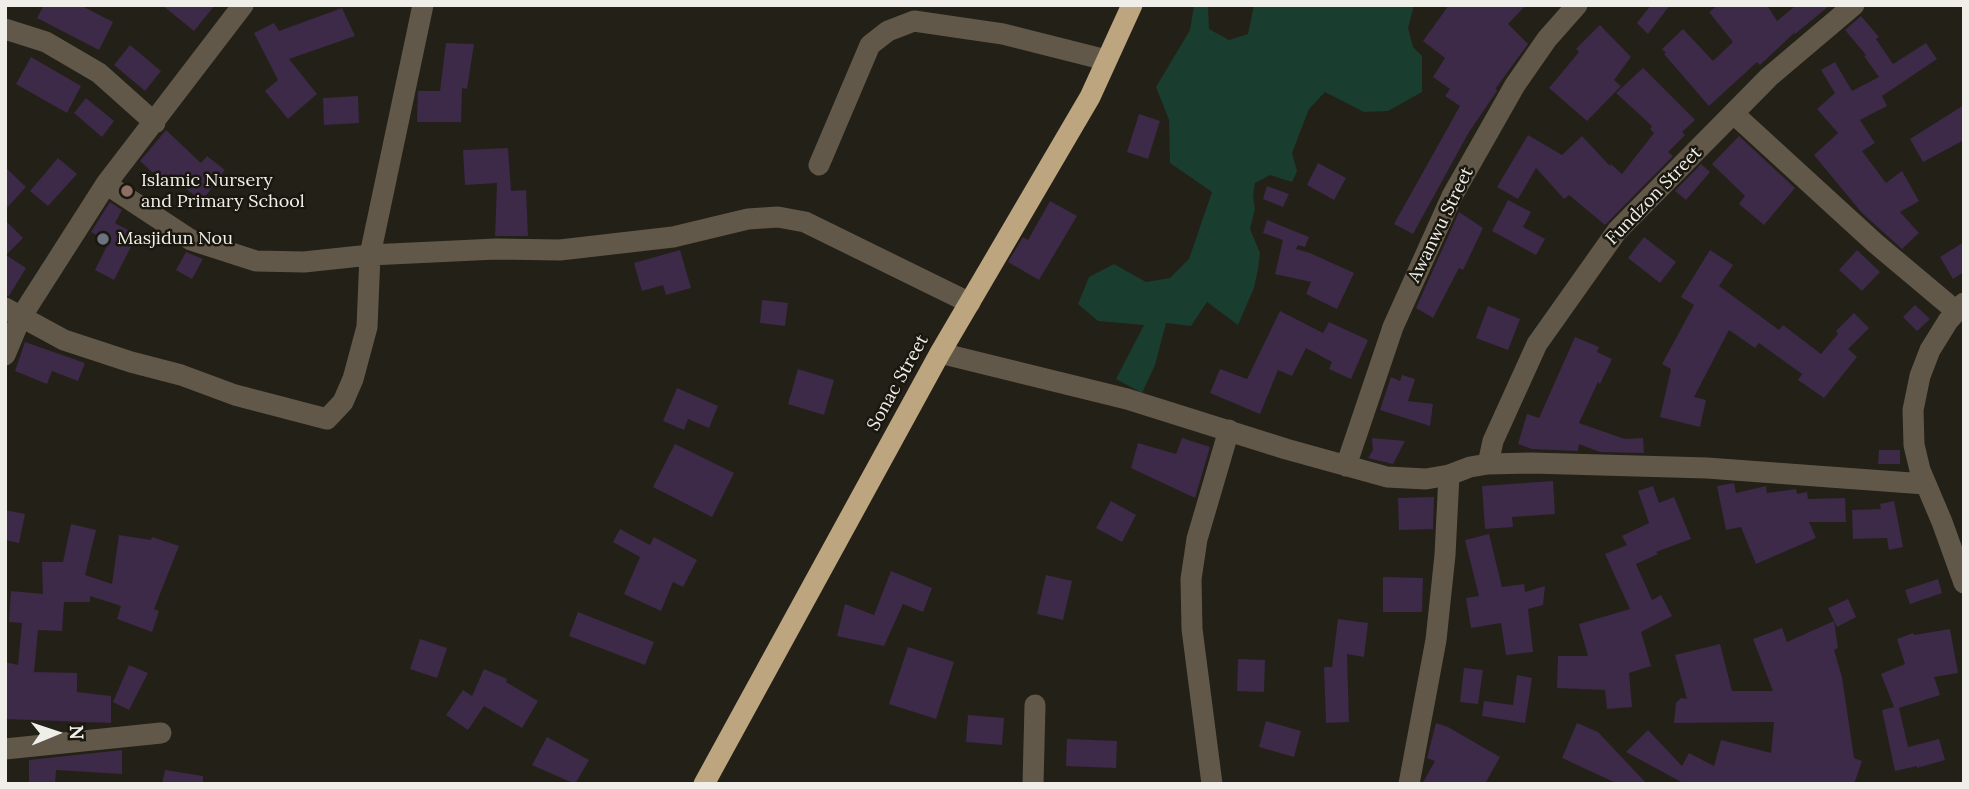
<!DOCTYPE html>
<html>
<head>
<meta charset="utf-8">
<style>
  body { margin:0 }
  #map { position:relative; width:1969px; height:789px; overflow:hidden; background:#232018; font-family:Lora,serif }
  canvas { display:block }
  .frame { position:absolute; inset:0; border:7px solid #f0eee9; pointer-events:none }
  .north { position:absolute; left:21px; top:698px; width:70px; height:70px; -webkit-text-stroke:5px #1a170f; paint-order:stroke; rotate:88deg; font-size:19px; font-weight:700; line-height:28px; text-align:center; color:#f0eee9 }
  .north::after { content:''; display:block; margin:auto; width:24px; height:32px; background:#f0eee9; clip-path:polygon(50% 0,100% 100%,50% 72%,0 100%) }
</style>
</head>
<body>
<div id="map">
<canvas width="1969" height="789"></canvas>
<div class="frame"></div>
<div class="north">N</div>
</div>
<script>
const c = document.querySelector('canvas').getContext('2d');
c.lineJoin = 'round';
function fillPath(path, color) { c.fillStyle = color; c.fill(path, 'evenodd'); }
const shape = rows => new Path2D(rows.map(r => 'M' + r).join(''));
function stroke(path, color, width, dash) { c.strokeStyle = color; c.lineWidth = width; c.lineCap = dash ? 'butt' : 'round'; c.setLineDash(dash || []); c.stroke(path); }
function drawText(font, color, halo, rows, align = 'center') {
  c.font = font + ' Lora,serif'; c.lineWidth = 5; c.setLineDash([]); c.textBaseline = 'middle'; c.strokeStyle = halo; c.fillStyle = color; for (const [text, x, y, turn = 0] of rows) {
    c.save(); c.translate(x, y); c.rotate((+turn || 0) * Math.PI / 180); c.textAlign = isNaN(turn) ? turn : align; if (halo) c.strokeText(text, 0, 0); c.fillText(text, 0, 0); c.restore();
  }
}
fillPath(shape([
  [1208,5,1209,29,1229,40,1248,34,1254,5,1414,5,1408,28,1413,47,1422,56,1422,92,1388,111,1364,112,1325,92,1309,109,1292,153,1297,171,1292,182,1270,175,1255,183,1253,196,1255,209,1250,229,1260,253,1258,269,1254,288,1238,325,1207,302,1191,326,1166,323,1155,365,1142,393,1116,379,1144,325,1098,321,1078,304,1089,277,1114,264,1146,282,1170,278,1189,259,1212,192,1170,163,1169,120,1156,87,1190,30,1194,6]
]), '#193d2e');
fillPath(shape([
  [44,5,80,5,113,22,99,50,37,18],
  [162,5,215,5,194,31],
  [1449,5,1526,5,1508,24,1528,44,1496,88,1497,91,1469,132,1413,234,1394,224,1460,106,1445,96,1450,89,1433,77,1445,58,1423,41],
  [1651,5,1670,5,1648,34,1637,23],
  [1718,5,1767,5,1777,21,1796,5,1830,5,1795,34,1794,33,1760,65,1757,62,1709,106,1664,54,1666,53,1662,49,1683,29,1713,61,1733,42,1709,12],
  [342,8,355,36,289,59,317,94,288,119,265,91,278,80,254,33,274,23,279,31],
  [1861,16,1879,37,1876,39,1893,64,1926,43,1937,59,1882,96,1887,106,1860,120,1875,143,1862,151,1886,183,1902,171,1919,201,1900,212,1919,233,1902,249,1862,213,1814,155,1838,133,1817,109,1835,93,1821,70,1835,62,1852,91,1879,77,1864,56,1866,55,1845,30],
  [1600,25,1631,57,1614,80,1621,86,1587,121,1549,88,1579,52,1576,49],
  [446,43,474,44,467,89,462,88,461,122,417,122,418,91,440,91],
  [130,45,161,71,145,91,114,65],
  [31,57,81,86,67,113,16,84],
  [1643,68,1695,120,1682,132,1685,135,1668,152,1673,156,1605,225,1569,195,1564,199,1536,168,1518,199,1497,187,1528,135,1562,155,1582,136,1610,166,1611,164,1622,174,1654,133,1650,129,1652,126,1616,93],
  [358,96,359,123,324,125,323,98],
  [86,98,114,121,102,137,74,113],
  [1964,105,1964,140,1923,162,1910,139],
  [1139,114,1160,121,1148,159,1127,152],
  [166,130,201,163,207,156,225,170,202,201,166,174,161,180,140,161],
  [1739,136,1795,188,1764,225,1739,204,1745,196,1712,164],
  [508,148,511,191,526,190,528,236,495,236,497,183,465,185,463,150],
  [58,158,77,174,48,206,30,191],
  [1318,163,1346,178,1334,200,1307,185],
  [1701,164,1710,172,1686,200,1675,191],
  [5,167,26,187,5,210],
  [1267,186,1289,194,1283,207,1263,199],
  [1508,200,1531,212,1523,227,1545,239,1536,255,1492,231],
  [1050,201,1077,216,1039,280,1008,262,1023,237,1028,240],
  [110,202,122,210,115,223,137,235,114,280,95,270,109,242,91,232],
  [1459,212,1483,228,1463,270,1459,268,1433,318,1416,308],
  [5,220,23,238,6,255,26,268,9,296,5,295],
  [1267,220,1309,237,1305,247,1298,245,1296,249,1310,253,1354,273,1337,309,1306,294,1311,282,1275,274,1283,240,1263,233],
  [1644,237,1676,262,1660,283,1628,258],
  [1964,242,1964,272,1953,279,1940,257],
  [680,250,691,288,666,295,663,285,642,291,634,263],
  [1710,250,1733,265,1719,286,1779,330,1783,325,1821,354,1838,334,1836,331,1854,313,1869,328,1848,349,1857,357,1824,398,1798,380,1802,374,1759,343,1755,348,1729,330,1694,397,1706,400,1700,427,1660,417,1671,369,1662,364,1694,305,1681,297],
  [1857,250,1880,272,1862,291,1839,270],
  [186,252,203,259,192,279,176,270],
  [762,300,788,303,785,326,760,323],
  [1915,305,1930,319,1917,331,1903,317],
  [1488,306,1520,319,1508,350,1476,338],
  [1280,311,1323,333,1329,322,1368,340,1351,379,1329,369,1332,362,1306,348,1292,376,1278,370,1260,414,1210,393,1220,369,1247,379],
  [1575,337,1599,347,1597,352,1612,359,1600,384,1598,382,1579,423,1625,439,1643,438,1644,453,1600,452,1579,444,1578,451,1532,449,1518,444,1527,414,1539,418],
  [25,342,85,363,78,381,52,371,47,384,15,371],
  [798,369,834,380,824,415,788,404],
  [1402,375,1415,379,1408,401,1433,404,1430,426,1380,410,1391,377,1400,381],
  [677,388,718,406,709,428,688,419,684,430,663,421],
  [1182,438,1210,447,1195,498,1131,468,1138,443,1176,454],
  [1372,438,1405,441,1393,464,1368,458,1373,450],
  [675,444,734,473,712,517,653,487],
  [1879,450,1900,450,1900,464,1878,464],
  [1553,481,1555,514,1512,517,1513,527,1485,529,1482,486],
  [1734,483,1736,493,1766,486,1767,493,1796,489,1797,494,1807,492,1808,499,1845,498,1846,522,1809,522,1816,538,1756,564,1741,527,1726,530,1717,486],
  [1653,486,1659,503,1674,497,1691,539,1656,552,1658,554,1636,564,1652,600,1661,595,1672,616,1641,632,1651,666,1629,673,1632,707,1607,709,1605,690,1557,688,1558,656,1588,656,1579,624,1630,609,1605,554,1627,545,1622,536,1649,523,1638,491],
  [1434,497,1433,529,1399,530,1398,498],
  [1111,501,1136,515,1122,542,1096,528],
  [1894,501,1903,547,1889,550,1887,538,1853,539,1852,510,1881,509,1880,504],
  [5,510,25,514,19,543,5,540],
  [71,524,96,530,85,575,112,584,119,535,151,540,152,537,179,546,154,609,159,611,152,632,117,619,121,606,90,596,90,602,64,602,62,631,38,630,34,672,77,673,77,692,111,696,111,723,5,719,5,662,18,665,22,623,9,622,11,591,43,594,42,562,63,562],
  [620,529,650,545,654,537,697,560,683,587,673,582,661,611,624,594,640,557,613,542],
  [1489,534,1502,587,1524,584,1525,592,1545,586,1543,605,1528,609,1533,652,1506,655,1501,623,1471,628,1466,598,1479,596,1465,540],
  [891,571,932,588,923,612,903,604,884,646,837,636,845,604,874,615],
  [1046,575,1072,581,1063,620,1037,614],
  [1383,577,1423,578,1422,612,1383,612],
  [1938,579,1942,593,1910,604,1905,590],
  [1848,599,1856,617,1837,627,1828,608],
  [578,612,654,642,645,665,569,636],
  [1338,619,1368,623,1364,657,1347,654,1349,722,1326,723,1324,667,1332,667],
  [1834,621,1838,648,1834,650,1842,677,1854,758,1862,761,1854,784,1685,784,1626,752,1648,730,1682,766,1689,753,1714,766,1721,740,1771,753,1774,722,1674,723,1676,703,1681,698,1687,699,1675,655,1720,644,1732,691,1773,691,1753,639,1782,628,1787,642],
  [1950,629,1958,673,1934,677,1940,695,1899,708,1908,747,1939,739,1945,760,1917,768,1917,766,1895,771,1882,710,1894,707,1881,674,1905,664,1897,639,1913,633,1914,635],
  [420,639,447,648,437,678,410,669],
  [908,647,954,662,936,719,889,704],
  [1238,659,1265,660,1264,692,1237,691],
  [129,665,148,673,129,710,113,702],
  [1464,668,1483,670,1478,704,1460,702],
  [484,669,507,679,506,682,538,701,522,728,484,706,468,730,446,715,463,690,472,696],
  [1517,675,1532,678,1525,723,1482,716,1484,701,1513,705],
  [968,715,1004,718,1002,745,966,742],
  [1266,721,1301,731,1294,757,1259,747],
  [1436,723,1448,727,1500,757,1485,784,1422,784,1435,761,1427,758],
  [1577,723,1598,732,1647,784,1618,784,1562,758],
  [547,737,589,760,575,784,532,765],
  [1067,739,1117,741,1116,768,1066,766],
  [122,750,122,774,56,770,55,784,29,784,29,760],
  [165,770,203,776,203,784,162,784]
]), '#3d2948');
stroke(shape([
  [5,29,46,42,99,73,155,123],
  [1734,114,1875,243,1956,311],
  [819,165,870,45,888,31,914,21,1003,34,1106,60],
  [106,184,191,240,256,261,304,262,370,255,496,249,560,250,673,237,748,219,778,217,805,222,970,303],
  [1964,303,1948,321,1930,350,1920,376,1913,410,1914,445,1920,470,1942,522,1964,583],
  [5,308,64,340,131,362,181,375,235,395,327,419,343,402,353,379,367,327,370,255,423,5],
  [940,353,1127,399,1286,449,1387,477,1426,479,1449,475,1470,467,1488,464,1531,463,1707,468,1925,484],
  [5,355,21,317,106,184,243,5],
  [1488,464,1493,441,1537,344,1617,231,1769,77,1854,5],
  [1346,466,1393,327,1452,196,1515,85,1547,39,1577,5],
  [5,749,161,733],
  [1033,784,1035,705],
  [1212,784,1192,629,1191,579,1197,539,1229,430],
  [1409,784,1436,640,1445,555,1449,475]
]), '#625849', 21);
stroke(shape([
  [704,784,940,353,1090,97,1132,5]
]), '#bda67f', 21);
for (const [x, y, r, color] of [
  [127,191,7,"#8d6e63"],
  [103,239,7,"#6b7280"]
]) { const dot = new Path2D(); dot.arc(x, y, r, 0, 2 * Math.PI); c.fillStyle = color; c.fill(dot); stroke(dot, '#1a170f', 2.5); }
drawText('18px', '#f0eee9', '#1a170f', [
  ["Islamic Nursery",141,181],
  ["and Primary School",141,202],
  ["Masjidun Nou",117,239]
], 'left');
drawText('18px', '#f0eee9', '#1a170f', [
  ["Fundzon Street",1654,196,-46],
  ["Awanwu Street",1441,225,-64],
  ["Sonac Street",898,383,-61]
]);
</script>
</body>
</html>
